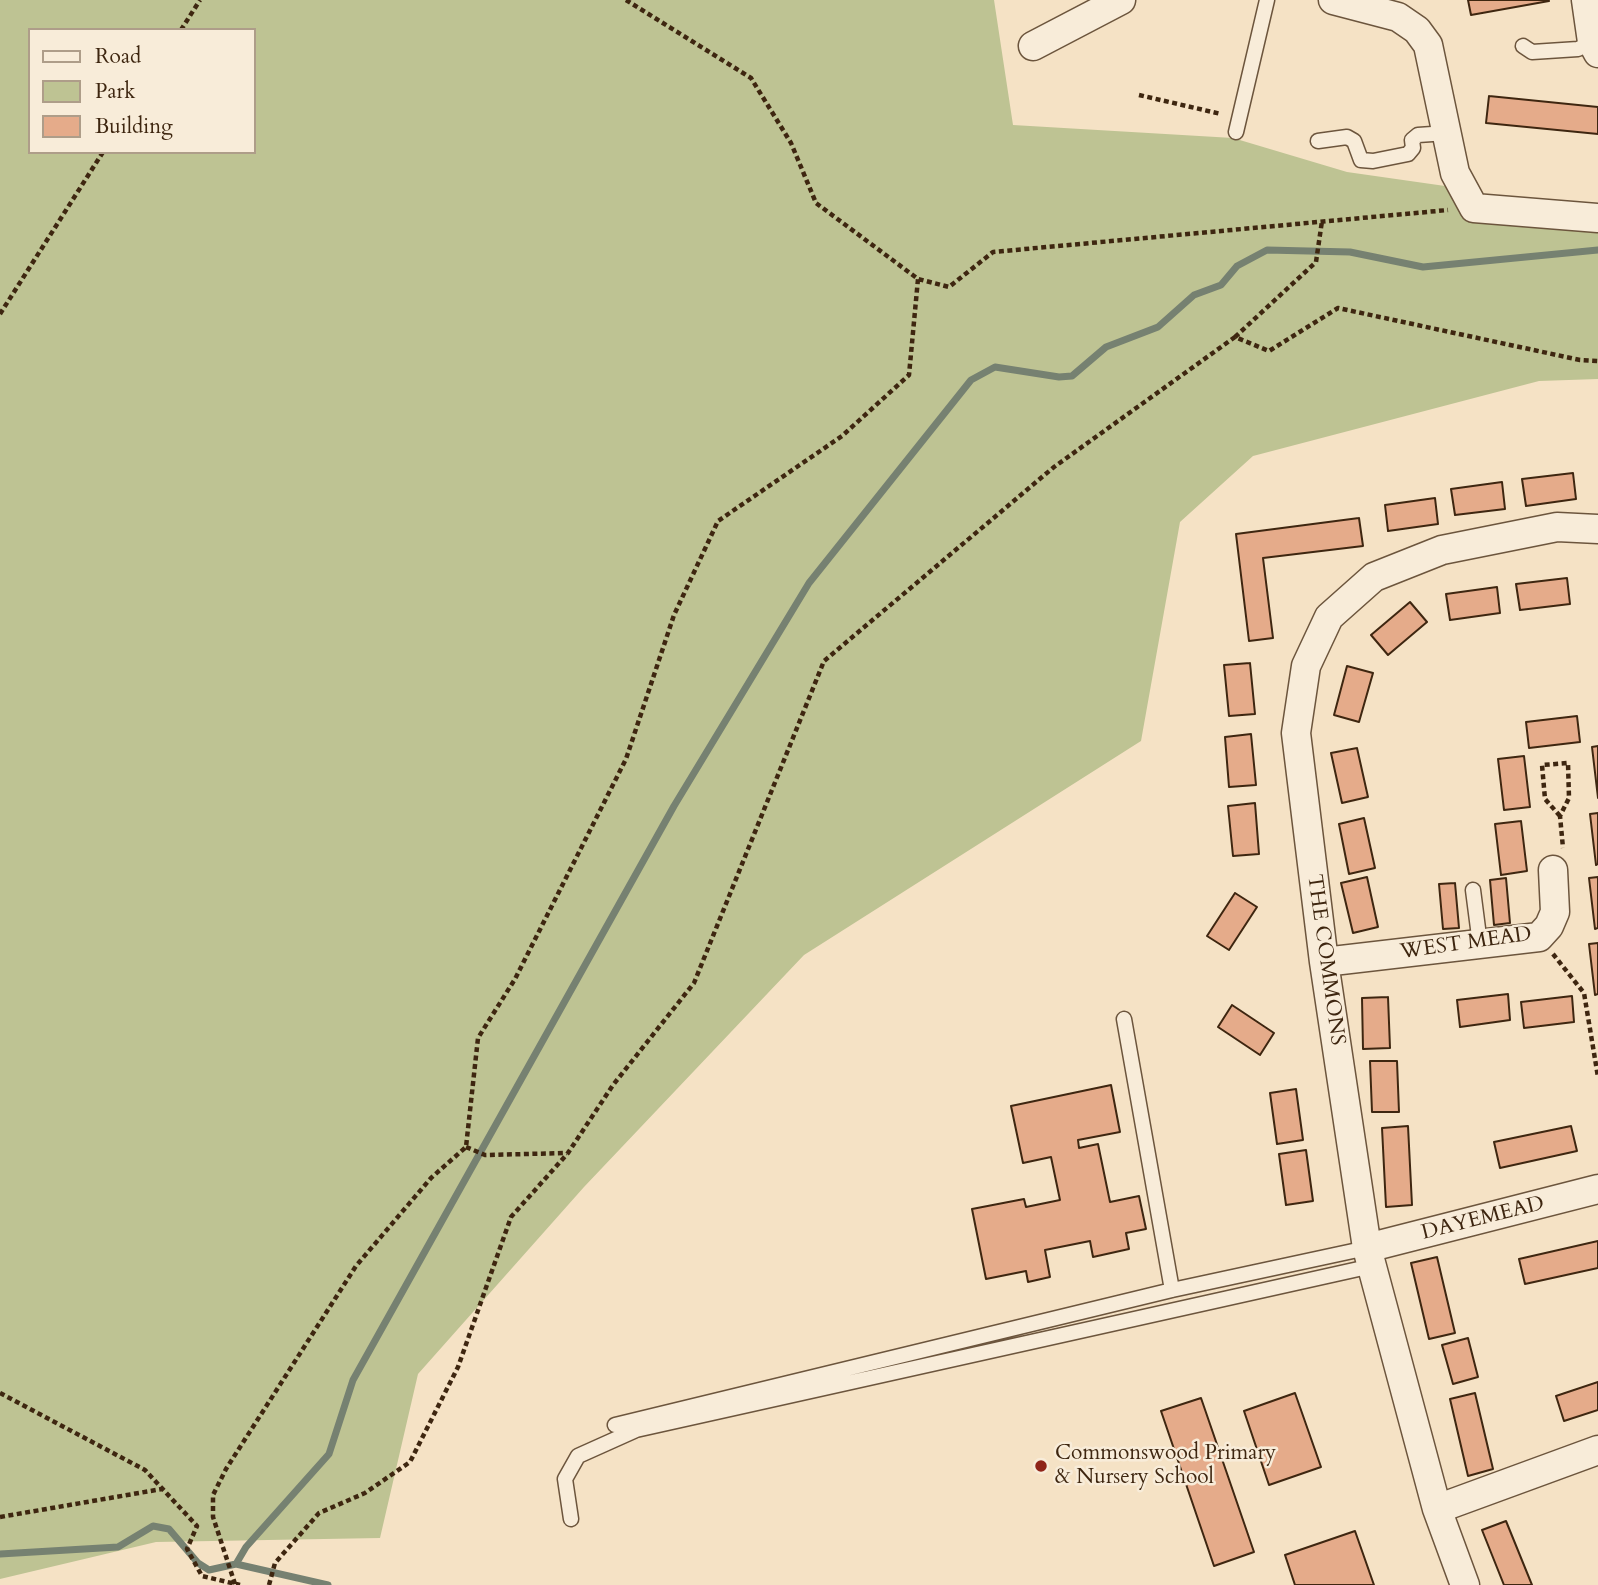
<!DOCTYPE html>
<html>
<head>
<meta charset="utf-8">
<style>
  body { margin:0 }
  #map { position:relative; width:1598px; height:1585px; overflow:hidden; background:#f5e2c5; font-family:Cardo,serif }
  canvas { display:block }
  .legend { position:absolute; left:28px; top:28px; width:228px; height:126px; box-sizing:border-box; background:#f8ecd9; border:2px solid #ae9d89; margin:0; padding:9px 12px; list-style:none; font-size:21px; color:#3e2610 }
  .legend li { display:flex; align-items:center; gap:14px; height:35px }
  .legend b { width:35px; border:2px solid #ae9d89 }
</style>
</head>
<body>
<div id="map">
<canvas width="1598" height="1585"></canvas>
<ul class="legend">
<li><b style="height:9px;background:#f8ecd9"></b>Road</li>
<li><b style="height:19px;background:#bec393"></b>Park</li>
<li><b style="height:19px;background:#e5ab8a"></b>Building</li>
</ul>
</div>
<script>
const c = document.querySelector('canvas').getContext('2d');
c.lineJoin = 'round';
function fillPath(path, color) { c.fillStyle = color; c.fill(path, 'evenodd'); }
const shape = rows => new Path2D(rows.map(r => 'M' + r).join(''));
function stroke(path, color, width, dash) { c.strokeStyle = color; c.lineWidth = width; c.lineCap = dash ? 'butt' : 'round'; c.setLineDash(dash || []); c.stroke(path); }
function drawText(font, color, halo, rows, align = 'center') {
  c.font = font + ' Cardo,serif'; c.lineWidth = 5; c.setLineDash([]); c.textBaseline = 'middle'; c.strokeStyle = halo; c.fillStyle = color; for (const [text, x, y, turn = 0] of rows) {
    c.save(); c.translate(x, y); c.rotate((+turn || 0) * Math.PI / 180); c.textAlign = isNaN(turn) ? turn : align; if (halo) c.strokeText(text, 0, 0); c.fillText(text, 0, 0); c.restore();
  }
}
fillPath(shape([
  [0,0,994,0,1013,125,1233,138,1347,172,1452,187,1598,230,1598,379,1539,381,1253,456,1180,522,1141,741,804,955,584,1187,418,1374,380,1538,156,1542,0,1579],
  [30,30,254,30,254,152,30,152]
]), '#bec393');
stroke(shape([
  [0,1554,118,1547,153,1526,169,1529,198,1563,209,1570,236,1564,328,1585],
  [236,1564,246,1547,329,1454,353,1380,674,806,809,583,971,380,995,367,1059,377,1072,376,1106,347,1158,327,1194,295,1221,285,1237,266,1267,250,1350,252,1423,267,1598,250]
]), '#768171', 7);
const building = shape([
  [1468,0,1548,0,1549,1,1471,15,1468,0],
  [1489,96,1598,107,1598,134,1486,123,1489,96],
  [1573,473,1576,499,1526,506,1522,479,1573,473],
  [1502,482,1505,509,1455,515,1451,489,1502,482],
  [1435,498,1438,524,1388,531,1385,505,1435,498],
  [1359,518,1363,546,1263,558,1273,638,1249,641,1236,534,1359,518],
  [1567,578,1570,604,1520,610,1516,584,1567,578],
  [1497,587,1500,613,1450,620,1446,594,1497,587],
  [1410,602,1427,622,1388,655,1371,635,1410,602],
  [1250,663,1255,714,1229,716,1224,665,1250,663],
  [1347,666,1373,673,1359,722,1334,715,1347,666],
  [1577,716,1580,742,1529,748,1526,722,1577,716],
  [1251,734,1256,785,1229,787,1225,737,1251,734],
  [1598,746,1598,798,1592,747,1598,746],
  [1357,748,1368,797,1342,803,1331,753,1357,748],
  [1524,756,1530,807,1504,810,1498,759,1524,756],
  [1255,803,1259,854,1233,856,1228,806,1255,803],
  [1598,813,1598,864,1596,865,1590,814,1598,813],
  [1364,818,1375,868,1349,874,1339,824,1364,818],
  [1521,821,1527,871,1501,875,1495,824,1521,821],
  [1367,877,1378,927,1353,933,1341,883,1367,877],
  [1598,877,1598,928,1595,929,1589,878,1598,877],
  [1506,878,1510,923,1494,925,1490,880,1506,878],
  [1455,883,1459,928,1443,929,1439,884,1455,883],
  [1235,893,1257,907,1229,950,1207,936,1235,893],
  [1598,943,1598,994,1595,995,1589,944,1598,943],
  [1508,994,1510,1020,1460,1027,1457,1000,1508,994],
  [1572,996,1574,1022,1524,1028,1521,1002,1572,996],
  [1388,997,1390,1048,1363,1049,1362,998,1388,997],
  [1232,1005,1274,1033,1260,1055,1218,1027,1232,1005],
  [1370,1061,1397,1061,1399,1112,1372,1112,1370,1061],
  [1111,1085,1120,1132,1078,1140,1079,1148,1098,1144,1110,1202,1139,1196,1146,1229,1126,1233,1129,1249,1093,1257,1090,1241,1045,1250,1050,1277,1028,1282,1026,1271,986,1279,972,1209,1024,1199,1026,1207,1060,1200,1051,1157,1023,1163,1011,1106,1111,1085],
  [1296,1089,1303,1140,1277,1144,1270,1093,1296,1089],
  [1408,1126,1412,1205,1386,1207,1382,1128,1408,1126],
  [1571,1126,1577,1151,1500,1168,1494,1142,1571,1126],
  [1306,1150,1313,1201,1286,1205,1279,1154,1306,1150],
  [1598,1241,1598,1268,1525,1284,1519,1259,1598,1241],
  [1437,1257,1455,1333,1429,1339,1411,1263,1437,1257],
  [1468,1338,1478,1377,1453,1384,1442,1345,1468,1338],
  [1598,1382,1598,1410,1564,1421,1556,1396,1598,1382],
  [1295,1393,1321,1467,1269,1485,1244,1411,1295,1393],
  [1475,1393,1493,1469,1468,1476,1450,1399,1475,1393],
  [1201,1398,1254,1552,1214,1566,1161,1411,1201,1398],
  [1506,1521,1532,1585,1504,1585,1482,1530,1506,1521],
  [1355,1531,1374,1585,1295,1585,1285,1555,1355,1531]
]);
fillPath(building, '#e5ab8a');
stroke(building, '#3e2610', 2);
const lane = shape([
  [1523,46,1532,52,1578,49,1592,42],
  [1236,132,1267,0],
  [1318,141,1347,137,1354,141,1361,160,1373,161,1408,154,1413,148,1412,140,1418,135,1447,133],
  [1473,890,1480,944],
  [1124,1019,1172,1290],
  [615,1425,1172,1290,1367,1248],
  [571,1519,565,1479,578,1456,636,1430,1372,1266]
]);
const street = shape([
  [1333,0,1398,17,1417,30,1428,45,1455,173,1474,208,1598,218],
  [1586,0,1592,42,1598,53],
  [1033,46,1121,0],
  [1324,962,1539,937,1549,926,1555,912,1553,870],
  [1367,1248,1598,1189],
  [1437,1509,1598,1450],
  [1465,1585,1437,1509,1367,1248,1324,962,1296,733,1306,666,1329,617,1374,577,1442,550,1557,527,1598,529]
]);
stroke(lane, '#6c553d', 17);
stroke(street, '#6c553d', 31);
stroke(shape([
  [626,0,751,78,791,143,816,203,918,279,949,287,993,252,1448,210],
  [181,30,200,0],
  [1139,95,1221,114],
  [0,314,103,152],
  [1235,337,1316,262,1322,221],
  [1560,816,1545,799,1542,765,1568,763,1569,798,1560,816,1563,848],
  [1553,954,1584,993,1598,1077],
  [466,1147,485,1155,567,1153],
  [0,1393,145,1470,197,1526,187,1549,202,1576,240,1585],
  [0,1517,162,1489],
  [235,1584,213,1517,213,1495,226,1469,356,1266,431,1178,466,1147,478,1038,515,979,626,759,674,615,718,521,842,436,909,375,918,279],
  [269,1585,275,1563,319,1513,365,1493,410,1462,458,1367,511,1217,568,1153,613,1085,694,983,824,661,1054,467,1235,337,1269,351,1338,308,1580,360,1598,361]
]), '#3e2610', 4.5, [5, 3.5]);
stroke(lane, '#f8ecd9', 14);
stroke(street, '#f8ecd9', 28);
for (const [x, y, r, color] of [
  [1041,1466,7,"#8f2418"]
]) { const dot = new Path2D(); dot.arc(x, y, r, 0, 2 * Math.PI); c.fillStyle = color; c.fill(dot); stroke(dot, '#f8ecd9', 2.5); }
drawText('21px', '#3e2610', '#f8ecd9', [
  ["WEST MEAD",1466,944,-8],
  ["THE COMMONS",1325,960,82],
  ["DAYEMEAD",1483,1219,-14]
]);
drawText('21px', '#3e2610', '#f8ecd9', [
  ["Commonswood Primary",1055,1454],
  ["& Nursery School",1055,1478]
], 'left');
</script>
</body>
</html>
